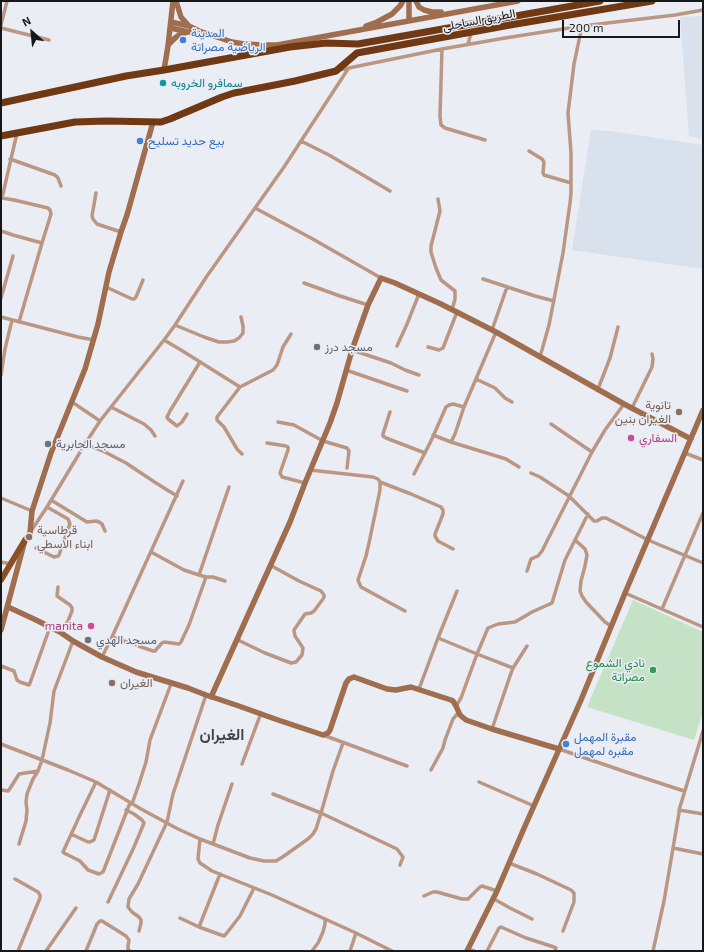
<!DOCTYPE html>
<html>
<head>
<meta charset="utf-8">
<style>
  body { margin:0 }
  #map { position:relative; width:704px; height:952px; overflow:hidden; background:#eaedf3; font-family:"Exo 2",sans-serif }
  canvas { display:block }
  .frame { position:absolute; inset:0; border:2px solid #17181a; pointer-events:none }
  .north { position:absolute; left:12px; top:12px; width:40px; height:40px; -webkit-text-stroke:3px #eaedf3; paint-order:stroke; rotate:333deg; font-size:11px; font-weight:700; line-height:16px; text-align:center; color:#17181a }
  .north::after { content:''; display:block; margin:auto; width:14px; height:18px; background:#17181a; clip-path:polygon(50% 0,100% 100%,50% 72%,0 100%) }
  .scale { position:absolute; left:562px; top:20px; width:118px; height:18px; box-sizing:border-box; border:2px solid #17181a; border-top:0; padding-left:5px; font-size:12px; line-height:14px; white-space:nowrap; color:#17181a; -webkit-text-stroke:3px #eaedf3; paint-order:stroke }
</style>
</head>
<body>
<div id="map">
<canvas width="704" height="952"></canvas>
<div class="frame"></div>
<div class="north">N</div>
<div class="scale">200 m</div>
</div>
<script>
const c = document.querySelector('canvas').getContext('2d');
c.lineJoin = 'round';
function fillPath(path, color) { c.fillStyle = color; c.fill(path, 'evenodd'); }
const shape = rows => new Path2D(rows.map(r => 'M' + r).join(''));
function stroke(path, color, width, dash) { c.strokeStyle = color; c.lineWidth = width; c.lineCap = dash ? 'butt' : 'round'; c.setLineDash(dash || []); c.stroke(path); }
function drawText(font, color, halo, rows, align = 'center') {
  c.font = font + ' "Exo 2",Vazirmatn,sans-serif'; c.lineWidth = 3; c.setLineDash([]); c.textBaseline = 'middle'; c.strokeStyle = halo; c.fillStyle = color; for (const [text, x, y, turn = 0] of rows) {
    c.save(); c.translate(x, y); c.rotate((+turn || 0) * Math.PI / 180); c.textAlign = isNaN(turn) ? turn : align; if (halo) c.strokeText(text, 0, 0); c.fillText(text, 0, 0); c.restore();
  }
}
fillPath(shape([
  [703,16,703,139,689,136,680,17],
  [591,130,610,131,703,145,703,269,572,250]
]), '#d9e1ed');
fillPath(shape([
  [633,600,703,632,703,712,694,740,587,707]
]), '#c5e2c7');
stroke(shape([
  [1,25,7,1],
  [1,28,49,40],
  [468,44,471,33],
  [442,49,440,116,441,125,445,128,485,140],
  [339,70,442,49,505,38,582,26,675,15,703,10],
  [301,141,329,155,390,191],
  [529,151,542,159,544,162,543,173,544,175,571,183],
  [10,159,55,175,58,178,61,186],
  [96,193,92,216,93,219,97,224,121,232],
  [438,199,440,211,431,246,431,252,436,268,441,280,455,291,455,299,452,310],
  [255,208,311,238,381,278],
  [1,231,13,235,42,243,51,214,50,210,48,208,14,200,2,198,17,133],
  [483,279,535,296,554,301],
  [304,283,340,296,368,305],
  [106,287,132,299,134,299,136,297,143,280],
  [1,298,13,256],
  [1,317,78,337,94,340],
  [19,322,42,243],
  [175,325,204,337,219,342,227,342,234,341,239,338,243,333,243,326,241,317],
  [492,330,507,287],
  [164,340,181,350,240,387],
  [397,346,407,324,419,294],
  [428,347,439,350,443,348,457,312],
  [352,350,391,363,405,370,419,375],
  [540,357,549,325,563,253,570,203,571,193,571,153,568,113,574,64,582,26],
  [346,370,407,391],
  [1,375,5,349,12,320],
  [476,379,495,388,505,398,512,402],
  [598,389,610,358,618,327],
  [72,402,100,421],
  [111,407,144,424,151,430,155,436],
  [632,408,652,367,653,359,652,354],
  [390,412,383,434,383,436,386,438,425,453],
  [187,414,182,422,177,426,168,419,167,417,170,411,200,362],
  [278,422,294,425,323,441,347,448,349,451,347,468],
  [551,424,592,452],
  [433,435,451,442,455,434,464,407,496,332],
  [451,442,506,459,519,467],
  [267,443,286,446,288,447,288,450,280,473,282,477,305,483],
  [85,444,105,452,126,463,156,483,177,496],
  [685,453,703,460],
  [242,454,237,449,224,427,217,420,217,417,240,387,273,370,277,365,283,347,291,334],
  [310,470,373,477,378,479,380,482,380,490,369,543,366,556,358,580,361,587,405,611],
  [531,473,540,477,569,496,594,521,597,521,602,518,606,518,648,540,703,563],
  [414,474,431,441,446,407,449,405,453,404,464,407],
  [380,482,411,494,441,507,443,510,443,514,435,534,435,536,438,541,453,549],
  [1,498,32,511],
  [51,500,87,522,96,521,99,522,102,524,105,531],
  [31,531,47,507,85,444,100,421,111,407,164,340,175,325,207,276,284,167,348,69],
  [575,540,585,549,587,555,585,566,581,581,580,591,582,596,586,602,605,622,611,626],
  [36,548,54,557,58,556,59,555,68,529,70,524,68,519,47,507],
  [151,552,184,570,199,575,229,487],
  [1,562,11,564],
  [527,571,531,559,538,556,542,551,592,452,605,430,624,404],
  [199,575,206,577,213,577,225,581],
  [58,587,57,596,70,605,72,608,72,611,68,621,60,632],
  [625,593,703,627],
  [662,609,703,513],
  [112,637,153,651,155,651,162,643,164,642,179,644,181,642,189,625,206,577],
  [438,638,477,654,513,668],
  [238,640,265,653,291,663,296,662,302,655,303,648,295,636,294,630,305,614,311,613,314,611,323,599,324,597,324,595,321,591,299,581,270,565],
  [102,657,112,637,183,481],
  [1,666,14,671,17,680,20,682,29,685,30,683,50,627],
  [419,689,438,638,457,591],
  [456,706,461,698,477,654,488,628,498,624,515,622,532,612,552,603,565,560,588,514],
  [492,729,510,676,513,668,527,646],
  [323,735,407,766],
  [343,743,333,771,321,813,397,849,403,857,400,865],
  [1,744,68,770,96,782,141,809,178,829,200,839,198,859,200,863,212,871,272,895,356,933,392,951],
  [559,749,629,773,684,791],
  [242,764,261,713],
  [431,770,443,748,445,740,453,719,459,712],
  [96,782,80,815,63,852,64,853,80,861,88,870,99,874,103,872,130,803],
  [479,782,534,806],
  [2,790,8,791,9,790,19,774,38,771],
  [132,804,139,784,146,762,150,740,171,684],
  [679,810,703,814],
  [71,834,88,842,90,842,94,840,110,790],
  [200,839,250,858,264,861,276,861,284,856,308,839,313,834,316,829,321,813,273,794],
  [19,844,26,821,27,810,26,802,27,794,33,779,38,771,42,760,50,723,54,691,73,641],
  [213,844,218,825,232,784],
  [673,848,703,854],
  [509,863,537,874,571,890,574,893,574,902,563,931],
  [15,879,38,892,40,895,40,898,18,951],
  [424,896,433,892,437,892,462,899,468,899,480,887,482,886,497,891],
  [494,899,510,908,532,919],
  [108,902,134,847,144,823,142,820,134,814,126,810],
  [180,918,199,927,224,936,226,934,240,916,254,888],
  [199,927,220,874],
  [139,931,141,923,141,920,139,917,132,912,128,907,129,899,138,884,167,822,173,794,206,695],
  [468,949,474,951],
  [46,951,76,908],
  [86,951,97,924,100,921,102,921,126,936,129,940,128,946,128,949,130,951],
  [312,951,318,943,323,932,325,924,325,919],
  [350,951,356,933],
  [487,951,499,928,501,927,526,938,554,947,556,948,555,951],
  [653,951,664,901,680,807,703,731]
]), '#bb9783', 3.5);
stroke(shape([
  [176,1,181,17,189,26],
  [416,1,419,7,424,10,432,12,441,12],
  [409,21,409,1],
  [171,22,189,26,199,31,232,42,244,44,265,45,277,45,518,1],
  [366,26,377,22,392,14,400,6,403,1],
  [171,28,188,32,198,32],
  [169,44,175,38,179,35,188,32],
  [164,70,168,46,173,1],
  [8,607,36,620,60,632,73,641,102,657,136,672,188,688,206,695,236,705,278,720,323,735,328,733,330,730,346,683,349,679,354,677,387,689,396,690,411,687,451,700,453,701,456,706,460,715,466,720,492,729,559,749],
  [1,630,25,540,30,533,32,511,51,453,85,369,98,324,109,272,121,232,127,215,153,122],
  [211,697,290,522,305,483,330,423,337,403,352,350,368,305,381,278,395,283,441,304,496,332,624,404,691,439],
  [467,951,497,891,525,826,581,700,625,593,703,410]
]), '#a06d4f', 5.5);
stroke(shape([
  [1,580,25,540]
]), '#8b4e27', 6);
stroke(shape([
  [1,103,126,76,164,70,290,47,326,43,358,44,600,1],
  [1,136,75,122,106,121,161,122,170,119,222,97,234,93,295,81,336,71,357,53,510,25,652,1]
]), '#703913', 7);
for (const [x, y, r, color] of [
  [183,40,4,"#3f7fe0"],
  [163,83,4,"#0f9aa8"],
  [140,141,4,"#3f7fe0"],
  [317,347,4,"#6b7280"],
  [679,412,4,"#8d6e63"],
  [631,438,4,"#d1479c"],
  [48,444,4,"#6b7280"],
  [29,537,4,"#8d6e63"],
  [91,626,4,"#d1479c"],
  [88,640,4,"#6b7280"],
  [653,670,4,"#2e9e5b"],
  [112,683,4,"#8d6e63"],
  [566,744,4,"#3f7fe0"]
]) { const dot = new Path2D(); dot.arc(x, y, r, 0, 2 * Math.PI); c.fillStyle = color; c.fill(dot); stroke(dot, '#eaedf3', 1.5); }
drawText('12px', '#17181a', '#eaedf3', [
  ["الطريق الساحلى",479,20,-11]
]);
drawText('12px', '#366cbe', '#eaedf3', [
  ["المدينة",191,33],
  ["الرياضية مصراتة",191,47],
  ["بيع حديد تسليح",148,141],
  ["مقبرة المهمل",574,737],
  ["مقبره لمهمل",574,751]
], 'left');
drawText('12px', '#0d838f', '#eaedf3', [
  ["سمافرو الخروبه",171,83]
], 'left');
drawText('12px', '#5b616d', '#eaedf3', [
  ["مسجد درز",325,347],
  ["مسجد الجابرية",56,444],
  ["مسجد الهدي",96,640]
], 'left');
drawText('12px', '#785e54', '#eaedf3', [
  ["تانوية",671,405,"right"],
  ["الغيران بنين",671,419,"right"],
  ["قرطاسية",37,530],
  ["ابناء الاسطي",37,544],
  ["الغيران",120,683]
], 'left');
drawText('12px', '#b23c85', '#eaedf3', [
  ["السفاري",639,438],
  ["manita",83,626,"right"]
], 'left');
drawText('12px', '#27864d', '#eaedf3', [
  ["نادي الشموع",645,663],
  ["مصراتة",645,677]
], 'right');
drawText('bold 16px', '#44464b', '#eaedf3', [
  ["الغيران",222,735]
]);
</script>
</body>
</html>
